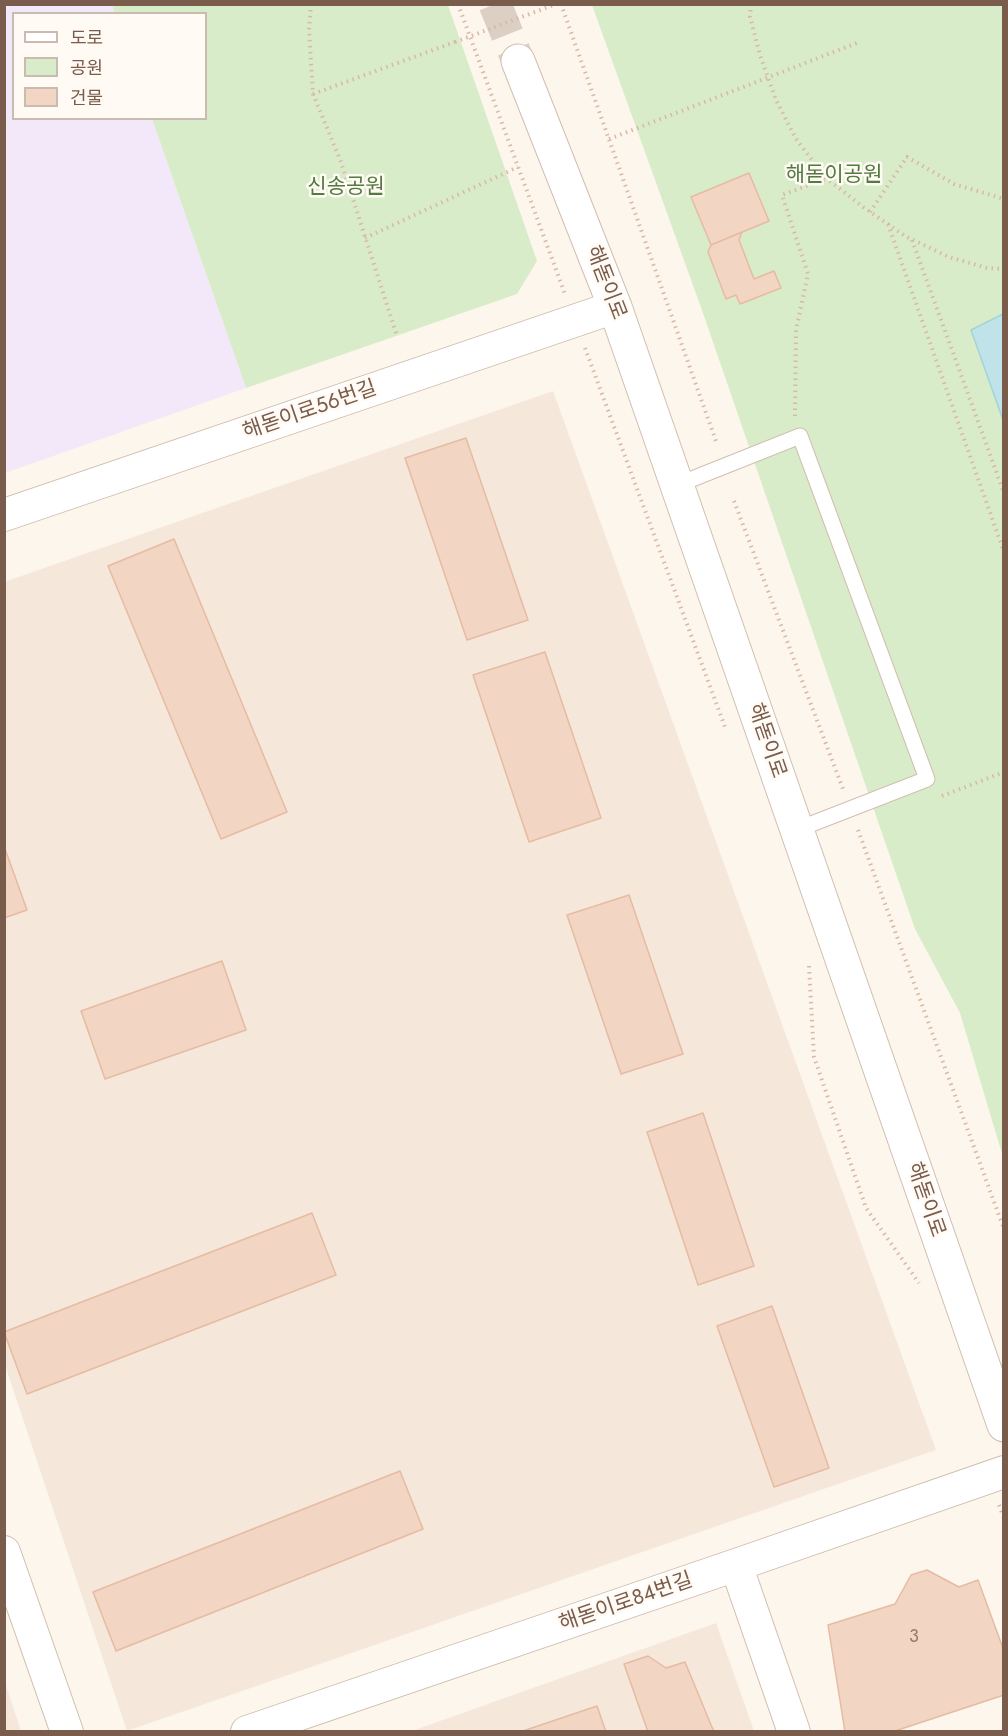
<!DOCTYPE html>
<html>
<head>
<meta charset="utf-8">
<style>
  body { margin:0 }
  #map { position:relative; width:1008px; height:1736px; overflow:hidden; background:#fdf6ec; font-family:Jost,"Noto Sans KR",sans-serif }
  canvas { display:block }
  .frame { position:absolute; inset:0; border:6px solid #7a5c4d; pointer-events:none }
  .legend { position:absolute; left:12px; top:12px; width:195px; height:108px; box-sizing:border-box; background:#fffaf3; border:2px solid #cabbb1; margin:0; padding:8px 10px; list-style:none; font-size:18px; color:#7a5c4d }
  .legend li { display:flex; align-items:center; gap:12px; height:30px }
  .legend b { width:30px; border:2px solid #cabbb1 }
</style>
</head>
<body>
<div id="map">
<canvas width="1008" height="1736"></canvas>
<div class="frame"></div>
<ul class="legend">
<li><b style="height:8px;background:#fff"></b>도로</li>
<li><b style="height:16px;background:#d8ecc9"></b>공원</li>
<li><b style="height:16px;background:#f3d5c3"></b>건물</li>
</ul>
</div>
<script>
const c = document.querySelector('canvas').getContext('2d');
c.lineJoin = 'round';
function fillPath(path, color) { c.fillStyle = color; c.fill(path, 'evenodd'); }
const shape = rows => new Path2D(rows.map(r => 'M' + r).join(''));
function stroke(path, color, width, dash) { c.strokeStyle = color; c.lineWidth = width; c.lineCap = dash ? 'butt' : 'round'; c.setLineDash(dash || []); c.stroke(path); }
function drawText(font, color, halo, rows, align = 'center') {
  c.font = font + ' Jost,"Noto Sans KR",sans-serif'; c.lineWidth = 5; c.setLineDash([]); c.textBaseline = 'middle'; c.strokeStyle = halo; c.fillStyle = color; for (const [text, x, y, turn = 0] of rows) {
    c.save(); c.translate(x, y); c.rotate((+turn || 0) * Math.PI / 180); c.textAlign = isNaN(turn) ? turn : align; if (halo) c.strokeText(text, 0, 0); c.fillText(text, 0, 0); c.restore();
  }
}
fillPath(shape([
  [553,391,936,1450,127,1731,5,1365,4,582],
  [716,1623,754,1731,409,1732],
  [5,1682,21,1731,5,1731]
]), '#f5e8da');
fillPath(shape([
  [4,5,112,5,115,13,14,14,14,118,152,119,246,388,5,473]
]), '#f3e8fa');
fillPath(shape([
  [112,5,448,5,537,261,517,294,246,388,152,119,206,118,206,14,115,13],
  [592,5,1003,5,1003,1157,960,1013,915,929,703,313]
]), '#d8ecc9');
const water = shape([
  [1003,314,1003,420,971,330,1003,314]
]);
fillPath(water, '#bfe3e8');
stroke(water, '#a5d3da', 1.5);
const building = shape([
  [749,173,769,221,711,245,691,197,749,173],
  [742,232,739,240,754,279,774,271,781,288,740,304,736,295,726,299,708,252,711,245,742,232],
  [466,438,528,620,467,640,405,458,466,438],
  [174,539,287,812,221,839,108,566,174,539],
  [545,652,601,818,529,842,473,675,545,652],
  [4,846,27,910,4,918,4,846],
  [629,895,683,1054,621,1074,567,915,629,895],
  [222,961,246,1030,105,1079,81,1011,222,961],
  [703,1113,754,1266,698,1285,647,1132,703,1113],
  [312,1213,336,1275,27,1394,4,1332,312,1213],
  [772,1306,829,1468,774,1487,717,1326,772,1306],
  [400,1471,423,1529,116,1651,93,1592,400,1471],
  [927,1570,959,1587,978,1580,1004,1651,1004,1695,892,1732,845,1732,828,1625,895,1604,911,1575,927,1570],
  [648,1656,666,1668,685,1662,714,1732,648,1732,624,1664,648,1656],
  [597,1706,606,1732,520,1732,597,1706]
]);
fillPath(building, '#f3d5c3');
stroke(building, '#e6bba3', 1.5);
stroke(shape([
  [495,4,518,61]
]), '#dcd0c4', 33, [33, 16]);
const service = shape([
  [677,485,800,436,927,779,796,830]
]);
const minor = shape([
  [4,515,615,307],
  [4,1552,67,1732],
  [736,1565,794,1732],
  [247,1732,736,1565,1004,1472]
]);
const tertiary = shape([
  [518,61,615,307,1004,1425]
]);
stroke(service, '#d1beb0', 17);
stroke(minor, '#d1beb0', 34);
stroke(tertiary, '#d1beb0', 35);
stroke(shape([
  [311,4,309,30,313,94,341,162,397,336],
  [458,4,565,294],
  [561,4,717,444],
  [751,4,750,17,760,55,776,100,796,139,825,177,863,207,905,236,949,257,987,268,1004,269],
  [313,94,455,42],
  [609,139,857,43],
  [870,212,907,157,954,184,1004,199],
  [888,224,1004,552],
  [365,238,518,167],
  [912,240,1004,493],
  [585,348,725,727],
  [795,416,796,330,808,274,782,195,828,178],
  [734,501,843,789],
  [942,796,1004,772],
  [858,830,1004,1229],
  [809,966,814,1057,866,1208,919,1283],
  [999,1505,1004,1518]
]), '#d9b8a5', 4, [1.5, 4.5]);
stroke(service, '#fff', 15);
stroke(minor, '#fff', 32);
stroke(tertiary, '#fff', 33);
stroke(shape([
  [455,42,556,4]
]), '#d9b8a5', 4, [1.5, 4.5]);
drawText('18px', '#987a6a', null, [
  ["3",914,1638]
]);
drawText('21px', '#537a41', '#fffaf3', [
  ["해돋이공원",834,176],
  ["신송공원",346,188]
]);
drawText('21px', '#7a5c4d', '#fffaf3', [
  ["해돋이로",605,283,69],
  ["해돋이로56번길",310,411,-19],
  ["해돋이로",766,741,71],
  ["해돋이로",925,1200,71],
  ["해돋이로84번길",626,1603,-19]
]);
</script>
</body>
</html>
